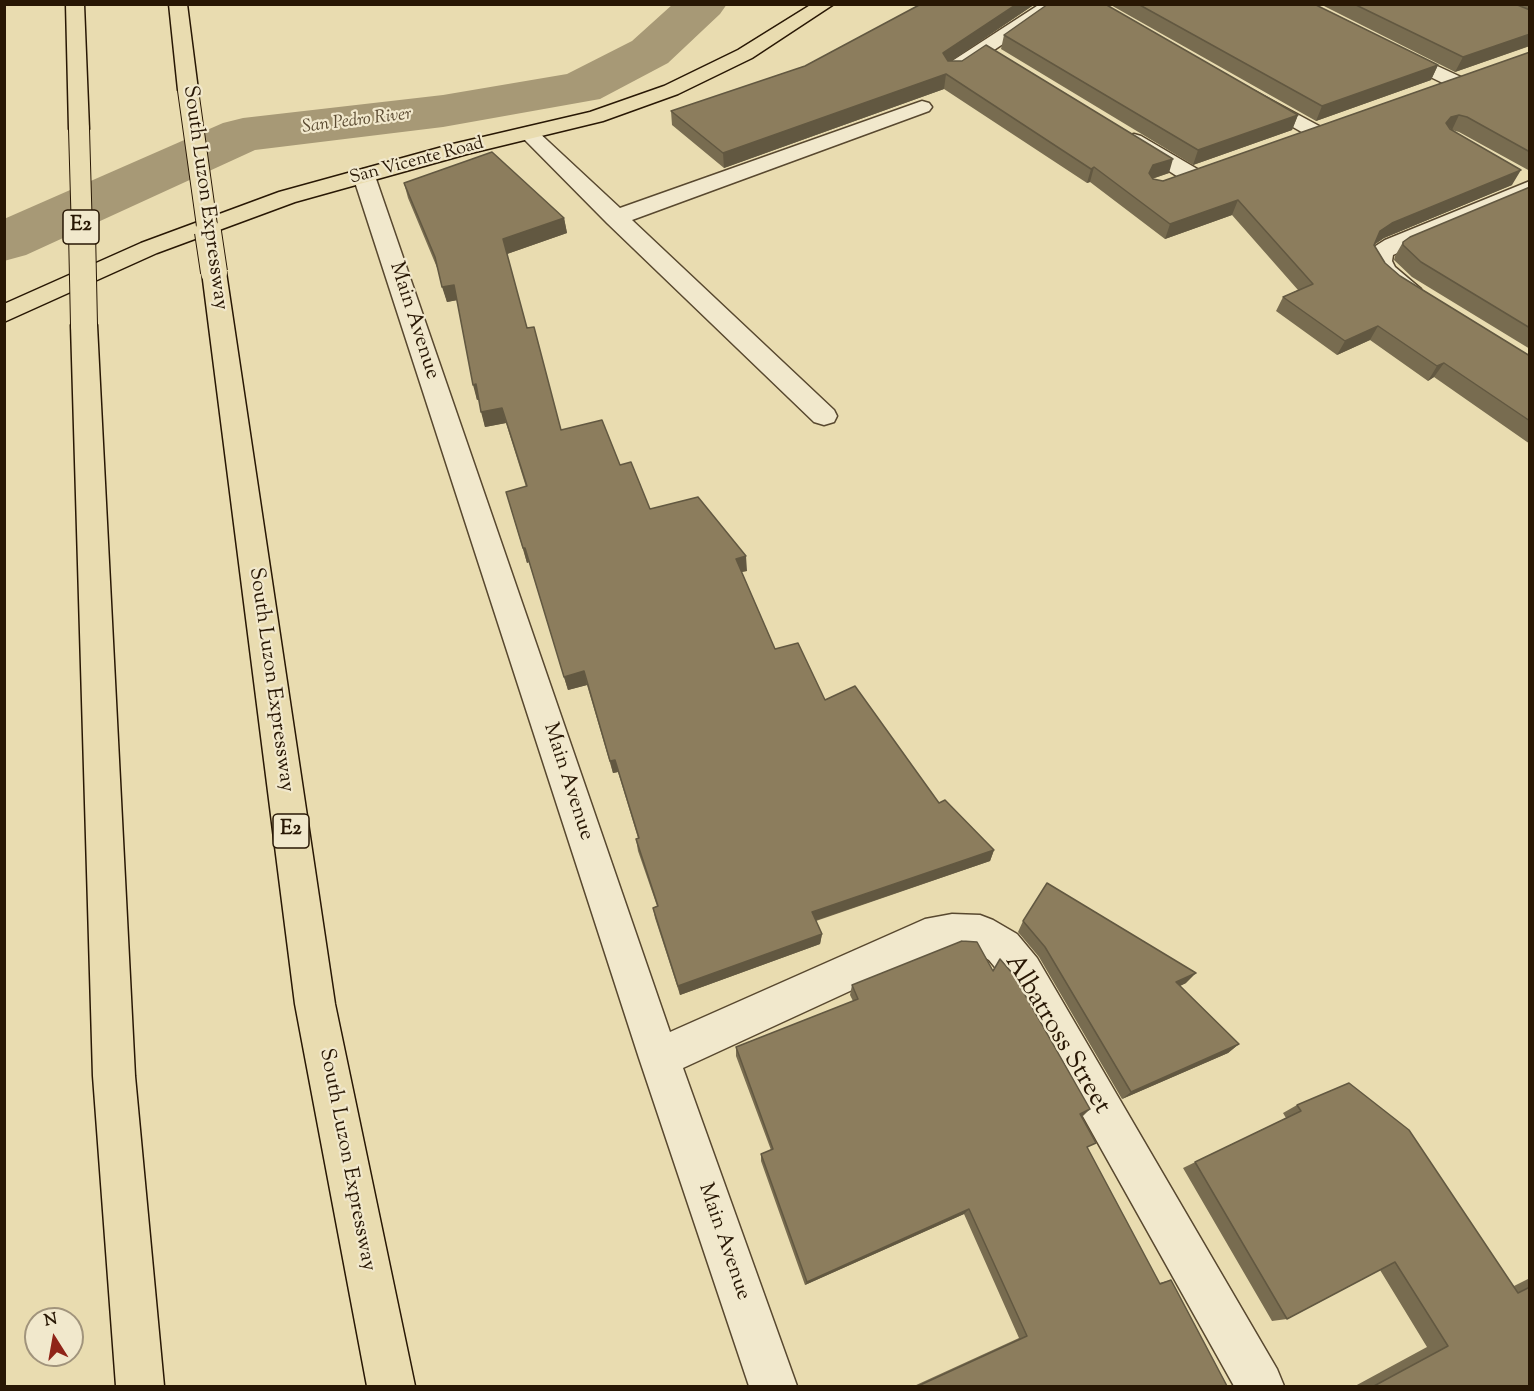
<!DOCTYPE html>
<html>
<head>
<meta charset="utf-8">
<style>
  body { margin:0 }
  #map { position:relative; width:1534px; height:1391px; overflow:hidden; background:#e9dcb0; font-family:"Sorts Mill Goudy",serif }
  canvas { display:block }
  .frame { position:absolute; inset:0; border:6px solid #281704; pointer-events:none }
  .north { position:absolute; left:24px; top:1307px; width:60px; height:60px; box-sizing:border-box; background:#f1e8cc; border:2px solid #a1947c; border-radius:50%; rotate:349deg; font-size:16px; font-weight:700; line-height:24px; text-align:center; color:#281704 }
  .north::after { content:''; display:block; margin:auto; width:21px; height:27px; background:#8f2418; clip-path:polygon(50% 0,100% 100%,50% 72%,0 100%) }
</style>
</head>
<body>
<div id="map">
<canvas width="1534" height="1391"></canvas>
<div class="frame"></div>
<div class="north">N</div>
</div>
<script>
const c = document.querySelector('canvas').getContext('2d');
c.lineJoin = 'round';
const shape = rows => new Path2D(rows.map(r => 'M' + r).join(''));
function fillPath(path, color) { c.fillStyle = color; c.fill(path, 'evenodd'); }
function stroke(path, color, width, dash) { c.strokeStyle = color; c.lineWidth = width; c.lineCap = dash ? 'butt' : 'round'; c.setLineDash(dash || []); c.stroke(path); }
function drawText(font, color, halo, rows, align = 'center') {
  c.font = font + ' "Sorts Mill Goudy",serif'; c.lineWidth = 4.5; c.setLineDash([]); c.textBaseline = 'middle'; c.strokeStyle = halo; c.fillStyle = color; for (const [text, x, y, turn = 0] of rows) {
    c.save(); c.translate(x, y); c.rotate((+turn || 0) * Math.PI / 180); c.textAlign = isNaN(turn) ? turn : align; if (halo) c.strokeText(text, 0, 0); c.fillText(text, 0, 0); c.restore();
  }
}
fillPath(shape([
  [673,4,727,4,720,14,668,63,600,99,443,127,255,150,26,255,4,261,4,219,223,123,243,118,443,95,567,74,632,41,673,4]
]), '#a79976');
const minor = shape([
  [1040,4,1062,4,960,73,946,73,943,69,946,65,1040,4],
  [1394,46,1461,77,1464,81,1461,85,1454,87,1447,85,1387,56,1384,52,1387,48,1394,46],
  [1256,92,1321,127,1324,131,1321,135,1314,137,1307,135,1249,102,1246,98,1249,94,1256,92],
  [922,101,929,103,932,107,929,111,632,220,834,410,837,416,834,422,824,425,814,422,607,223,518,133,521,129,528,127,535,129,620,208,922,101],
  [1134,134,1141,136,1199,170,1202,175,1199,180,1191,182,1183,180,1127,144,1123,140,1127,136,1134,134],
  [364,169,372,171,375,176,670,1032,925,919,952,914,980,915,993,920,1017,934,1037,958,1277,1369,1284,1386,1234,1386,1009,984,989,960,975,951,952,950,928,955,683,1068,797,1386,749,1386,639,1058,353,176,356,171,364,169],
  [1530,181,1530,195,1393,255,1392,261,1395,267,1421,289,1418,294,1409,296,1400,294,1378,276,1368,261,1374,247,1385,240,1530,181]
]);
const major = shape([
  [812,4,834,4,752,58,678,94,603,121,467,154,295,202,157,253,4,322,4,304,141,243,279,192,453,144,590,112,664,86,738,50,812,4]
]);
const highway = shape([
  [66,4,84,4,89,129,86,133,79,135,72,133,69,129,66,4],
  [169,4,187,4,198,90,195,94,181,94,178,90,169,4],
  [214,265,222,267,226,272,335,1004,415,1386,367,1386,295,1004,202,272,206,267,214,265],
  [84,317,93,319,97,325,135,1076,164,1386,116,1386,93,1076,71,325,75,319,84,317]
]);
stroke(minor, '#58482f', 3);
stroke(major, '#281704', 3);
stroke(highway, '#281704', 3);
fillPath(minor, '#f1e8cc');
fillPath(major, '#e9dcb0');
fillPath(highway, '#e9dcb0');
const highwayBridgeFar1 = shape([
  [188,90,208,233],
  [79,129,82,233]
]);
const highwayBridge = shape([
  [82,232,84,325],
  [208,232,214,272]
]);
stroke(highwayBridgeFar1, '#281704', 22, []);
stroke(highwayBridge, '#281704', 28, []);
stroke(highwayBridgeFar1, '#e9dcb0', 20);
stroke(highwayBridge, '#e9dcb0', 26);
fillPath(shape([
  [1035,4,951,61,1169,173,1152,179,1163,181,1530,52,1530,171,1459,132,1452,130,1512,185,1384,238,1374,245,1385,263,1400,276,1530,356,1530,444,1434,377,1428,381,1370,340,1337,355,1276,311,1283,297,1298,290,1232,215,1165,239,1090,182,1087,183,944,89,724,168,672,125,671,111],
  [1109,4,1314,4,1438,65,1431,80,1316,121],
  [1320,4,1530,4,1530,46,1455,72],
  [1004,35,1298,115,1292,130,1193,165,1001,49],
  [404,183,564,218,567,233,507,254,527,328,561,430,620,465,650,509,747,571,741,572,775,649,825,700,939,803,994,850,990,861,816,921,822,934,820,944,680,995,655,918,653,908,657,906,638,851,636,839,638,838,618,772,613,773,587,685,568,690,529,562,527,563,506,492,526,487,506,423,485,427,479,399,477,400,457,300,447,302,438,270,408,198],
  [1530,187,1530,349,1412,277,1394,260,1395,256,1403,242],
  [1023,921,1186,983,1180,986,1239,1044,1228,1053,1122,1099,1039,957,1018,932],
  [993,971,1090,1109,1082,1117,1088,1149,1159,1283,1171,1280,1227,1386,914,1386,1019,1338,964,1214,805,1285,761,1161,761,1154,771,1150,736,1056,736,1047,853,1001,850,995,852,985],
  [1297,1105,1514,1286,1530,1278,1530,1386,1355,1386,1427,1347,1380,1270,1287,1319,1272,1321,1183,1168,1286,1118,1283,1113]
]), '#786c50');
fillPath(shape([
  [1017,4,1035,4,941,68,943,53],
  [1530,34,1529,46,1455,72,1463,57],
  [1438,65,1431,80,1316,121,1322,106],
  [946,74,944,89,724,168,723,153],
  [1298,115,1292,130,1193,165,1198,150],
  [1459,115,1452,130,1446,123,1451,117],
  [1173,159,1169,173,1148,180,1149,173,1153,165],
  [1094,167,1090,182,1087,183,1091,169],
  [1521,170,1512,185,1384,238,1372,246,1380,231,1392,223],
  [1238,200,1232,215,1165,239,1170,224],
  [564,218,567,233,507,254,503,239],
  [454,285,458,300,447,302,442,287],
  [1378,326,1370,340,1337,355,1345,341],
  [1444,363,1434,377,1428,381,1437,366],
  [476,384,480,399,477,400,473,385],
  [502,408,506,423,485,427,481,412],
  [523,548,525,548,529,562,527,563],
  [746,556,747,571,736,573,736,559],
  [584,671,587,685,568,690,564,677],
  [615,760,618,772,613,773,610,761],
  [994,850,990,861,811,922,812,912],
  [822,934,820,944,680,995,678,986],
  [1196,973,1186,983,1167,992,1176,982],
  [1239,1044,1228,1053,1122,1099,1131,1092],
  [1090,1109,1081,1117,1080,1114],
  [969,1209,964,1214,805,1285,807,1282]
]), '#625841');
const building = shape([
  [921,4,1017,4,943,53,948,61,962,61,986,45,1173,159,1153,165,1149,173,1153,179,1163,181,1530,52,1530,152,1467,117,1459,115,1451,117,1446,123,1450,129,1521,170,1392,223,1380,231,1374,245,1385,263,1400,276,1530,356,1530,421,1444,363,1437,366,1378,326,1345,341,1283,297,1313,284,1238,200,1170,224,1094,167,1091,169,946,74,723,153,671,111,805,66,921,4],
  [1048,4,1105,4,1298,115,1198,150,1004,35,1048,4],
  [1138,4,1314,4,1438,65,1322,106,1138,4],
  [1354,4,1515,4,1530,10,1530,34,1463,57,1354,4],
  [492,152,564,218,503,239,527,328,534,327,561,430,602,420,620,465,631,462,650,509,698,497,746,556,736,559,775,649,798,643,825,700,855,686,939,803,945,800,994,850,812,912,822,934,678,986,653,908,658,906,636,839,639,838,615,760,610,761,584,671,564,677,525,548,523,548,506,492,527,486,502,408,481,412,476,384,473,385,454,285,442,287,435,257,404,183,492,152],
  [1530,187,1530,328,1421,262,1403,245,1403,242,1410,237,1530,187],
  [1047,883,1196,973,1176,982,1239,1044,1131,1092,1045,947,1023,921,1047,883],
  [962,941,977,942,993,971,1000,959,1013,974,1090,1109,1080,1114,1096,1143,1087,1147,1160,1284,1171,1280,1227,1386,918,1386,1027,1336,969,1209,807,1282,761,1154,773,1149,736,1047,858,999,852,985,962,941],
  [1349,1083,1409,1130,1518,1293,1530,1287,1530,1386,1374,1386,1448,1346,1395,1262,1287,1319,1195,1162,1301,1111,1297,1105,1349,1083]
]);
fillPath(building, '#8c7d5d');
stroke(building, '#625841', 1.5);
drawText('italic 18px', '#5b4b32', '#f1e8cc', [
  ["San Pedro River",357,122,-7]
]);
drawText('18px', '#281704', '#f1e8cc', [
  ["San Vicente Road",417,162,-15]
]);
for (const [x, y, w] of [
  [81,227,36],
  [291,831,36]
]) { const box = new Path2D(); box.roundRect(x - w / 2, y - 17, w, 34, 4.5); c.fillStyle = '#f1e8cc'; c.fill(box); stroke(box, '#281704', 1.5); }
drawText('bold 20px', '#281704', null, [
  ["E2",81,227],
  ["E2",291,831]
]);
drawText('21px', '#281704', '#f1e8cc', [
  ["South Luzon Expressway",204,198,82],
  ["Main Avenue",413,321,72],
  ["South Luzon Expressway",270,680,82],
  ["Main Avenue",567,782,72],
  ["South Luzon Expressway",346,1160,79],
  ["Main Avenue",723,1242,71]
]);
drawText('26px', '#281704', '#f1e8cc', [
  ["Albatross Street",1056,1035,59]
]);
</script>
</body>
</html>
